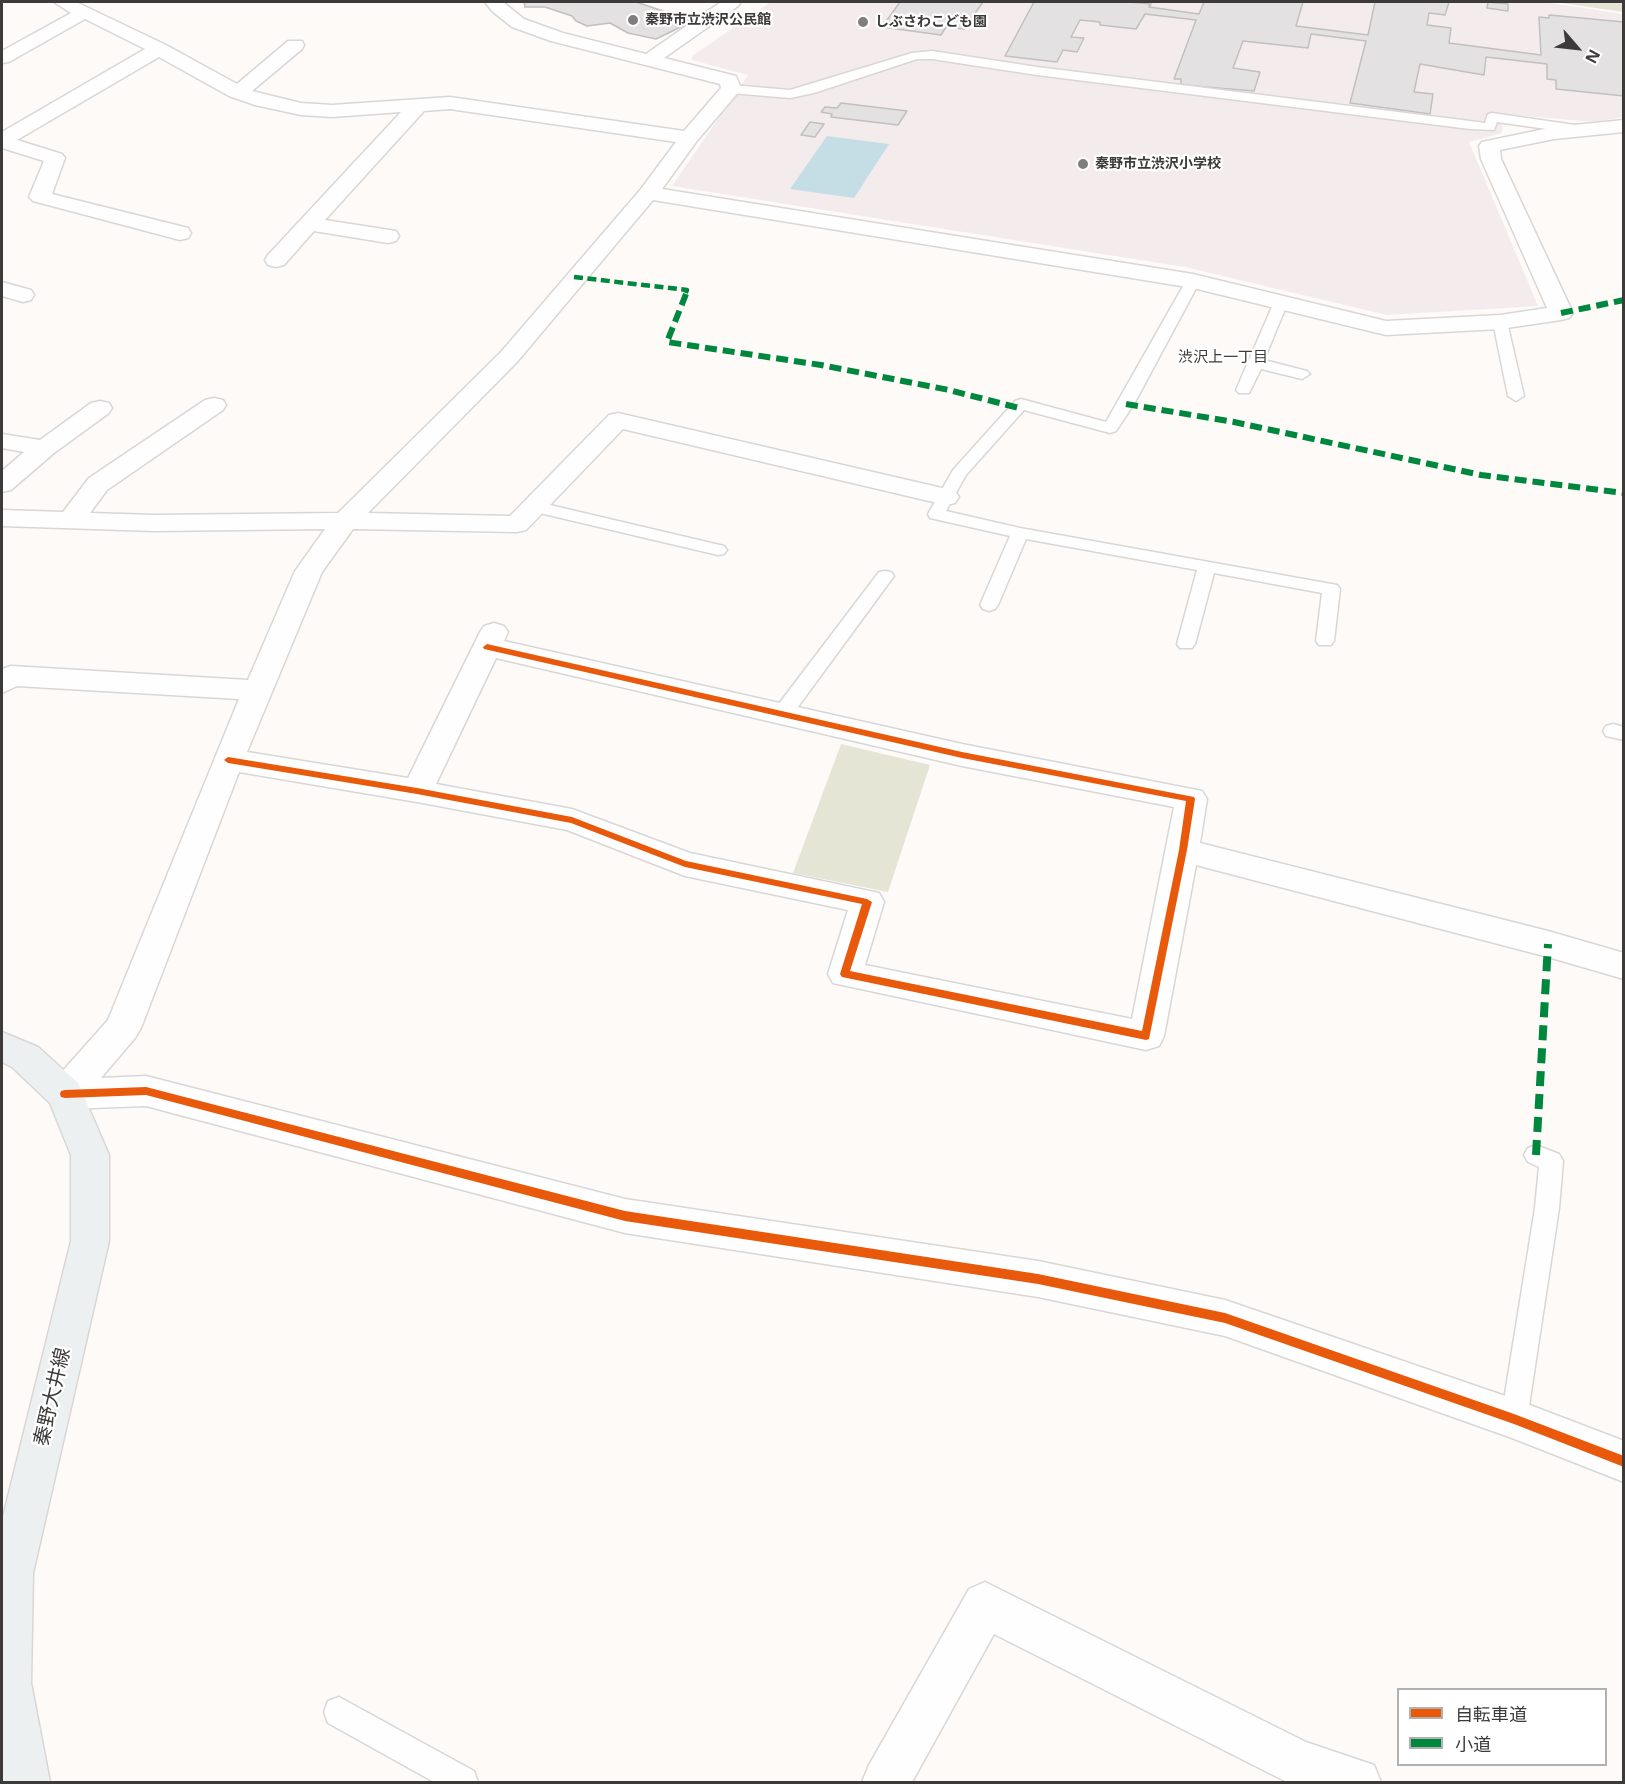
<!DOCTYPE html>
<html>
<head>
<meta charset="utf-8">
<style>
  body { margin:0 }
  #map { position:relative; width:1625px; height:1784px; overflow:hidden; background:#fdfaf8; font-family:"Noto Sans","Noto Sans JP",sans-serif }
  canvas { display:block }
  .frame { position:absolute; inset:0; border:3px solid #3d3b3a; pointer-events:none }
  .legend { position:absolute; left:1397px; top:1688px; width:210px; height:78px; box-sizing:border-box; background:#fff; border:2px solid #b1b1b0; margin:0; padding:8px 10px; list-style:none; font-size:18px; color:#3d3b3a }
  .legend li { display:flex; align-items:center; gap:12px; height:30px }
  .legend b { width:30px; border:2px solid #b1b1b0 }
  .north { position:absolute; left:1547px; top:18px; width:60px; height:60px; -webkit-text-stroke:4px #fff; paint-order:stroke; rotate:118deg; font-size:16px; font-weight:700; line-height:24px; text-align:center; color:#3d3b3a }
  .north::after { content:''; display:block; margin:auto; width:21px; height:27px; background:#3d3b3a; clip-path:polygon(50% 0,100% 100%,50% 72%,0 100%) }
</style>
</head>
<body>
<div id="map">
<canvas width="1625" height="1784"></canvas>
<div class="frame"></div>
<ul class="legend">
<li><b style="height:8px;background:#e8590c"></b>自転車道</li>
<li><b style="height:8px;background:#00873e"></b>小道</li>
</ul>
<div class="north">N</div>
</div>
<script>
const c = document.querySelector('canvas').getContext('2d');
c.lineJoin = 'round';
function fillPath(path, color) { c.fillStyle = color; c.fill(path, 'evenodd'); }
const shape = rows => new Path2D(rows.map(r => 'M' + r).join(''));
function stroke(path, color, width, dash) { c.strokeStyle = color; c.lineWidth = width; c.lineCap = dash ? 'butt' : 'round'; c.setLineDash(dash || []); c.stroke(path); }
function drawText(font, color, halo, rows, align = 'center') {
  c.font = font + ' "Noto Sans","Noto Sans JP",sans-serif'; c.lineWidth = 4.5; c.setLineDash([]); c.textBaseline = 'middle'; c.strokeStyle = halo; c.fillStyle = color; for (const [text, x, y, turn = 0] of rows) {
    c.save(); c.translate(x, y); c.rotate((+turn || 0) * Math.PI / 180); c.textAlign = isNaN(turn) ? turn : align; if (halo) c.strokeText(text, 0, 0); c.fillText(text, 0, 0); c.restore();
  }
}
fillPath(shape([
  [771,2,1543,2,1623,14,1623,117,1595,122,1503,114,1502,133,1469,142,1538,306,1387,315,1185,267,672,186,748,75,692,60,692,56]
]), '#f4ebed');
fillPath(shape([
  [1555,2,1623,2,1623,12],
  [841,744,930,765,888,892,793,873]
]), '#e5e5d5');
fillPath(shape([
  [827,136,889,144,854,198,790,189]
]), '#c5dee5');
const building = shape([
  [524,2,636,2,693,21,656,39,628,33,610,23,587,26,576,21,572,16,545,7,525,7,524,2],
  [900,2,983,2,964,29,946,27,941,35,882,27,900,2],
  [1034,2,1129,2,1151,4,1149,7,1199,14,1204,2,1303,2,1296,26,1368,35,1375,2,1449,2,1445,15,1429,13,1427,25,1451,28,1449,43,1541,55,1539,17,1549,18,1549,15,1624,22,1624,96,1556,89,1556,80,1547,79,1547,64,1486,57,1484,75,1420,64,1414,92,1433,94,1430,114,1350,103,1366,41,1311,34,1308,48,1243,41,1233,68,1260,72,1254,91,1181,85,1181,79,1174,79,1196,20,1145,14,1136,29,1100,25,1100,22,1080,20,1071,37,1084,38,1077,52,1063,50,1057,62,1005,56,1034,2],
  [1488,2,1508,4,1508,11,1487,8,1488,2],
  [841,103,907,111,898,125,831,117,832,114,821,112,825,107,837,108,841,103],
  [810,122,824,124,815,137,801,135,810,122]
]);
fillPath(building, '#e3e1e1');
stroke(building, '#c2bfbf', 1.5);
const lane = shape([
  [932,51,1037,67,1470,121,1485,123,1488,114,1492,113,1582,126,1588,130,1582,134,1497,122,1494,130,1470,129,1037,75,932,59,917,59,814,93,790,98,731,93,725,89,731,85,790,90,912,53,932,51],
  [1193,277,1200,281,1134,404,1116,431,1110,433,1024,410,966,475,946,511,1020,528,1337,585,1340,589,1334,641,1331,645,1319,645,1316,641,1322,593,1214,573,1195,644,1192,648,1180,648,1177,644,1197,570,1026,539,998,605,995,609,989,611,983,609,980,605,1010,536,930,518,928,514,953,470,1015,401,1021,399,1106,422,1186,281,1193,277],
  [1281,298,1288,302,1264,360,1307,371,1310,374,1302,379,1261,369,1249,393,1239,393,1236,390,1274,302,1281,298],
  [1500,318,1507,322,1524,396,1516,401,1508,396,1493,322,1500,318],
  [533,501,724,546,727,550,724,554,718,555,527,510,525,506,527,502,533,501],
  [885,571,891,572,894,576,789,719,782,720,775,719,772,714,775,709,879,572,885,571],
  [1613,724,1624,727,1624,740,1606,736,1603,731,1606,726,1613,724],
  [1536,1145,1559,1154,1563,1161,1559,1208,1527,1419,1523,1428,1514,1432,1505,1428,1501,1419,1535,1208,1539,1167,1528,1162,1524,1155,1528,1148,1536,1145],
  [339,1697,474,1771,478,1782,434,1782,328,1723,324,1712,328,1701,339,1697]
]);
const street = shape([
  [54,2,76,2,166,45,237,84,288,41,302,41,304,45,302,49,252,91,301,103,332,105,450,97,684,131,721,88,720,84,551,41,512,27,492,11,485,2,503,2,524,19,563,33,646,54,721,2,741,2,738,6,664,58,736,76,741,89,696,142,662,189,1193,274,1386,321,1500,315,1547,308,1481,159,1479,146,1482,142,1554,127,1624,120,1624,132,1554,139,1500,150,1501,159,1573,313,1569,318,1561,320,1500,329,1386,335,1193,288,653,200,517,362,368,513,510,516,609,415,618,413,955,491,959,497,955,503,946,505,623,429,526,530,517,532,353,529,322,572,247,752,408,778,480,632,484,626,494,623,504,626,508,632,504,641,962,744,1202,791,1207,799,1200,843,1548,931,1624,953,1624,979,1548,957,1196,865,1164,1036,1159,1046,1146,1050,833,983,828,974,848,910,685,876,567,830,417,802,239,772,141,1028,135,1038,101,1078,146,1076,625,1199,1038,1261,1225,1300,1514,1399,1624,1441,1624,1482,1512,1438,1225,1336,1038,1297,625,1233,146,1106,65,1109,52,1105,47,1094,52,1083,108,1020,239,699,17,686,2,693,2,669,11,666,248,680,295,571,325,529,154,531,2,526,2,510,63,512,89,478,205,400,214,398,223,400,226,405,223,410,107,490,90,513,154,515,338,513,501,352,641,189,676,142,450,109,424,111,325,220,396,231,399,236,396,241,388,243,314,231,284,265,276,267,268,265,265,260,268,255,401,112,332,117,301,115,255,105,229,96,159,57,17,140,62,154,65,158,52,194,188,228,191,233,188,238,180,240,33,201,29,197,44,161,2,148,2,132,145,49,85,19,9,62,2,63,2,51,71,13,54,2],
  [496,658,962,766,1174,807,1132,1019,865,965,884,902,879,893,690,853,572,809,436,784,496,658],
  [2,282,31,290,34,295,31,300,23,302,2,296,2,282],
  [100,401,109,403,112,408,109,413,54,453,11,490,2,492,2,471,24,452,2,448,2,434,40,440,91,403,100,401],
  [985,1582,1306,1742,1374,1765,1381,1782,1287,1782,994,1634,912,1782,862,1782,869,1765,969,1589,985,1582]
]);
const secondary = shape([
  [2,1032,38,1047,78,1083,109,1155,109,1241,33,1573,31,1683,50,1782,2,1782,2,1521,71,1241,71,1155,50,1103,12,1067,2,1062,2,1032]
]);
stroke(lane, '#d9d7d6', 3);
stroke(street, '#d9d7d6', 3);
stroke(secondary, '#d9d7d6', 3);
fillPath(lane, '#fffefe');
fillPath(street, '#fffefe');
fillPath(secondary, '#ecf0f0');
stroke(shape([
  [574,277,687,290,685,295]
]), '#00873e', 4.5, [9, 4.5]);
stroke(shape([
  [686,294,667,342,821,365,949,390,1019,408],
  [1561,313,1624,300],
  [1126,404,1234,422,1481,475,1624,493]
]), '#00873e', 6, [12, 6]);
stroke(shape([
  [1536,1155,1548,944]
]), '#00873e', 8, [15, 8]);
fillPath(shape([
  [487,644,962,752,1194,797,1195,799,1187,850,1149,1039,1146,1040,842,977,840,974,862,904,685,867,571,823,417,794,228,763,224,760,228,757,417,788,572,817,686,861,867,899,872,902,850,971,1142,1031,1179,850,1186,801,962,758,484,649,483,647,487,644],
  [146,1087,625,1211,1038,1274,1225,1313,1514,1414,1624,1456,1624,1467,1514,1424,1225,1323,1038,1284,625,1221,146,1095,65,1098,61,1097,60,1094,61,1091,65,1090,146,1087]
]), '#e8590c');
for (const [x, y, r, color] of [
  [633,20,6,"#807e7c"],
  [863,22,6,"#807e7c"],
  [1083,164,6,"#807e7c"]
]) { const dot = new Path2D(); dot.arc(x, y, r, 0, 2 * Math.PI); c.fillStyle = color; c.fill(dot); stroke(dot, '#fff', 2); }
drawText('bold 14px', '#3d3b3a', '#fff', [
  ["秦野市立渋沢公民館",645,20],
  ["しぶさわこども園",875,22],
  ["秦野市立渋沢小学校",1095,164]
], 'left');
drawText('15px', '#3d3b3a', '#fff', [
  ["渋沢上一丁目",1223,358]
]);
drawText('20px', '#3d3b3a', '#fff', [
  ["秦野大井線",53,1397,-77]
]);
</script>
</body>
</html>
